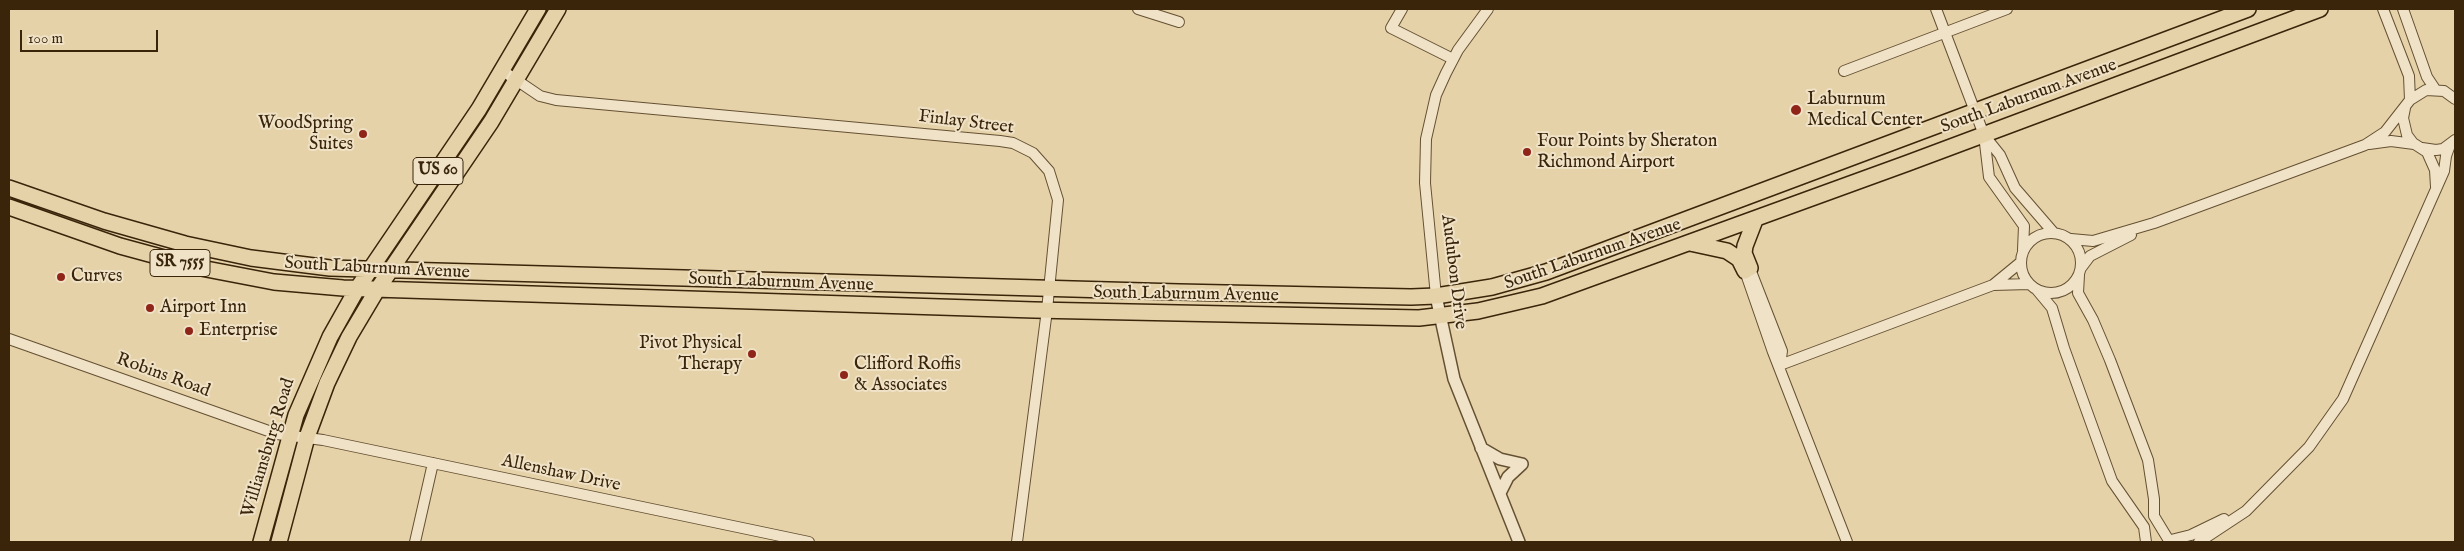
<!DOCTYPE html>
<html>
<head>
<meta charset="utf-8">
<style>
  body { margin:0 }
  #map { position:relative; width:2464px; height:551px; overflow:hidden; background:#e6d2a9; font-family:"IM FELL English",serif }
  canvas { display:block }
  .frame { position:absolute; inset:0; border:10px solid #3a250a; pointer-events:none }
  .scale { position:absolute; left:20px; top:30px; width:138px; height:22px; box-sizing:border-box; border:2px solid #3a250a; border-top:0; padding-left:6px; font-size:15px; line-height:18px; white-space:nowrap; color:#3a250a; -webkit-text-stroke:4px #efe2c7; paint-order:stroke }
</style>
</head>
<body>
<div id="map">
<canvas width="2464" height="551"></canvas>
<div class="frame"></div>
<div class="scale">100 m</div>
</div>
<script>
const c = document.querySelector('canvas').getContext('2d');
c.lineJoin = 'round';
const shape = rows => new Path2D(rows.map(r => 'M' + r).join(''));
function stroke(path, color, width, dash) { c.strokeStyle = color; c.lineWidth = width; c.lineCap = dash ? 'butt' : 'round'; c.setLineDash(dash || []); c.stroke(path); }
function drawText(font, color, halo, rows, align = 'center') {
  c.font = font + ' "IM FELL English",serif'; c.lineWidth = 4; c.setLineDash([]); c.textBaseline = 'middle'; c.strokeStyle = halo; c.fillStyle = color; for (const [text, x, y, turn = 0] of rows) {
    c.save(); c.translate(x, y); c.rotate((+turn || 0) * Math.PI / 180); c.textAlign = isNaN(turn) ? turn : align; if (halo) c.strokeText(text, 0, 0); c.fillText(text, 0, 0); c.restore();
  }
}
const minor = shape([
  [1138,9,1179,22],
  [1402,9,1391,28,1453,59],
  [1936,9,1984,135,1989,177,2024,226,2023,250],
  [2383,9,2409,76,2410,100],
  [2403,9,2427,77,2435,89],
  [503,71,540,96,556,100,1000,141,1013,143,1033,153,1049,171,1058,200,1047,310,1017,542],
  [1844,71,2007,9],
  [2405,108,2403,118,2407,135,2413,143,2427,152,2435,170,2436,187],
  [1984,135,2000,155,2015,188,2053,232],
  [2369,144,2391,141,2414,144],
  [2422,148,2436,150,2443,149,2455,140],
  '2021 263a30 30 0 1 1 60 0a30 30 0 1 1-60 0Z',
  [2071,239,2093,241,2154,223,2365,145,2385,132,2410,100,2426,90,2444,91,2455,99],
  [2081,268,2090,256,2131,235],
  [1745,271,1773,352,1847,542],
  [1752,274,1782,351,1780,365],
  [2079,275,2078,293,2093,320,2110,360,2148,460,2154,499,2154,516,2168,539],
  [1993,285,2021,262],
  [2037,290,2052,308,2064,348,2112,481,2144,527,2146,542],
  [1436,296,1425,183,1426,139,1436,95,1446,73,1458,50,1488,9],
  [9,339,277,434,323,440,809,542],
  [1780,365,1993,285,2029,284],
  [2171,540,2191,535,2224,519],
  [415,542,433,463],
  [2199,542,2246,511,2309,447,2343,399,2444,171,2446,156,2450,145]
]);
const tertiary = shape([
  [1436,296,1454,379,1519,542],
  [1481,448,1500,459,1522,464],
  [1500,493,1508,477,1522,464]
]);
const primary = shape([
  [9,188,104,221,185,244,251,258,330,268,1179,292,1411,297,1436,296,1492,287,1546,272,2248,9],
  [9,207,120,246,201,268,274,282,343,288,1034,310,1419,318,1478,311,1542,296,1908,163,2320,9],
  [1690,243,1727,251,1739,259,1745,271],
  [1750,268,1744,253,1745,246,1755,220],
  [261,542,296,415,330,337,357,289,479,109,538,9],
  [279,542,307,437,327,383,349,337,377,290,491,122,558,9]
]);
stroke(minor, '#655032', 12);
stroke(tertiary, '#655032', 14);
stroke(primary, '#3a250a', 18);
stroke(minor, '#efe2c7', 10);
stroke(tertiary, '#efe2c7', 11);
stroke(primary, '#e6d2a9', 15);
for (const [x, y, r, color] of [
  [1796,110,6,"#8f2418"],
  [363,134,5,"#8f2418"],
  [1527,152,5,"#8f2418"],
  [61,277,5,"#8f2418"],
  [150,308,5,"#8f2418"],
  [189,331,5,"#8f2418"],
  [752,354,5,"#8f2418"],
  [844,375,5,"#8f2418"]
]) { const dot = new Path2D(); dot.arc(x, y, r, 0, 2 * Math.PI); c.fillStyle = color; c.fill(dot); stroke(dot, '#efe2c7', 2); }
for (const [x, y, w] of [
  [438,171,50],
  [180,263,60]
]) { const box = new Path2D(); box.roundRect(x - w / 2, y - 13.5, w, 27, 4); c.fillStyle = '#efe2c7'; c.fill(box); stroke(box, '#3a250a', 1); }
drawText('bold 16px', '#3a250a', null, [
  ["US 60",438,171],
  ["SR 7555",180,263]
]);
drawText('18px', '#3a250a', '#efe2c7', [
  ["South Laburnum Avenue",2029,97,-20],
  ["Finlay Street",966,123,7],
  ["South Laburnum Avenue",1593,255,-19],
  ["South Laburnum Avenue",377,269,3],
  ["Audubon Drive",1453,272,83],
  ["South Laburnum Avenue",781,283,2],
  ["South Laburnum Avenue",1186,295,1],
  ["Robins Road",163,376,20],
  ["Williamsburg Road",269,448,-73],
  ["Allenshaw Drive",561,474,12]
]);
drawText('18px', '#3a250a', '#efe2c7', [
  ["Laburnum",1807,100],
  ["Medical Center",1807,121],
  ["WoodSpring",353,124,"right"],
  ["Suites",353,145,"right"],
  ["Four Points by Sheraton",1537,142],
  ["Richmond Airport",1537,163],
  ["Curves",71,277],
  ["Airport Inn",160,308],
  ["Enterprise",199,331],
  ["Pivot Physical",742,344,"right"],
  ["Therapy",742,365,"right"],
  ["Clifford Roffis",854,365],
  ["& Associates",854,386]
], 'left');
</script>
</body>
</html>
